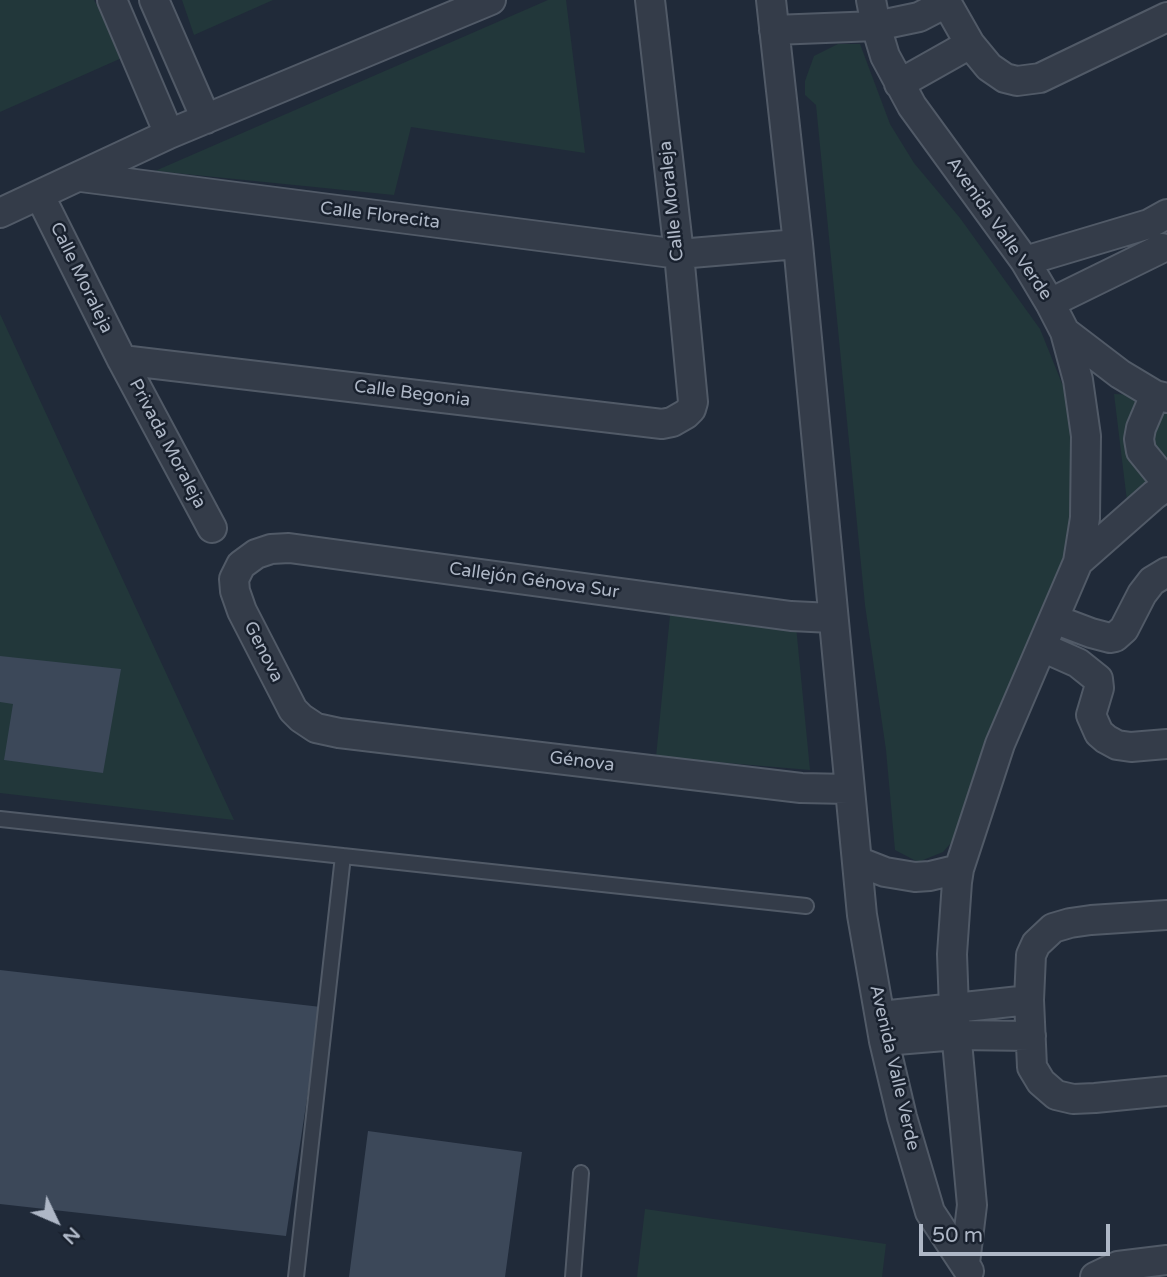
<!DOCTYPE html>
<html>
<head>
<meta charset="utf-8">
<style>
  body { margin:0 }
  #map { position:relative; width:1167px; height:1277px; overflow:hidden; background:#202a39; font-family:"Varela Round",sans-serif }
  canvas { display:block }
  .north { position:absolute; left:21px; top:1186px; width:70px; height:70px; -webkit-text-stroke:5px #19212e; paint-order:stroke; rotate:134deg; font-size:19px; font-weight:700; line-height:28px; text-align:center; color:#aeb7c6 }
  .north::after { content:''; display:block; margin:auto; width:24px; height:32px; background:#aeb7c6; clip-path:polygon(50% 0,100% 100%,50% 72%,0 100%) }
  .scale { position:absolute; left:919px; top:1224px; width:191px; height:32px; box-sizing:border-box; border:4px solid #aeb7c6; border-top:0; padding-left:9px; font-size:21px; line-height:24px; white-space:nowrap; color:#aeb7c6; -webkit-text-stroke:5px #19212e; paint-order:stroke }
</style>
</head>
<body>
<div id="map">
<canvas width="1167" height="1277"></canvas>
<div class="north">N</div>
<div class="scale">50 m</div>
</div>
<script>
const c = document.querySelector('canvas').getContext('2d');
c.lineJoin = 'round';
function fillPath(path, color) { c.fillStyle = color; c.fill(path, 'evenodd'); }
const shape = rows => new Path2D(rows.map(r => 'M' + r).join(''));
function stroke(path, color, width, dash) { c.strokeStyle = color; c.lineWidth = width; c.lineCap = dash ? 'butt' : 'round'; c.setLineDash(dash || []); c.stroke(path); }
function drawText(font, color, halo, rows, align = 'center') {
  c.font = font + ' "Varela Round",sans-serif'; c.lineWidth = 5; c.setLineDash([]); c.textBaseline = 'middle'; c.strokeStyle = halo; c.fillStyle = color; for (const [text, x, y, turn = 0] of rows) {
    c.save(); c.translate(x, y); c.rotate((+turn || 0) * Math.PI / 180); c.textAlign = isNaN(turn) ? turn : align; if (halo) c.strokeText(text, 0, 0); c.fillText(text, 0, 0); c.restore();
  }
}
fillPath(shape([
  [0,0,94,0,124,57,0,112],
  [182,0,273,0,194,35],
  [548,0,566,0,585,153,411,127,394,195,155,171],
  [838,44,860,44,890,124,914,163,960,218,1040,329,1078,423,1078,465,1068,548,1052,592,1005,696,957,836,943,852,918,862,895,850,886,750,865,605,816,105,805,95,805,81,814,56],
  [0,314,234,820,0,793],
  [1114,394,1139,395,1167,411,1167,485,1127,501],
  [671,605,796,626,810,770,656,757],
  [645,1209,886,1244,882,1277,637,1277]
]), '#22373a');
fillPath(shape([
  [0,656,121,669,103,773,4,760,13,704,0,702],
  [0,970,321,1007,286,1236,0,1204],
  [368,1131,522,1152,505,1277,349,1277]
]), '#3c4859');
const lane = shape([
  [0,819,806,906],
  [296,1277,343,856],
  [573,1277,581,1173]
]);
const street = shape([
  [112,0,169,134],
  [154,0,206,119],
  [771,0,798,244,862,915,884,1041,902,1117,930,1212,969,1271],
  [871,0,876,26,885,56,912,106,1025,261,1050,303,1065,332,1078,380,1086,436,1085,518,1078,562,1000,744,959,869,957,882,952,954,954,1009,972,1205,965,1263],
  [945,0,970,44,989,67,1005,78,1017,81,1040,78,1167,17],
  [774,30,876,26,919,17,946,3],
  [899,84,970,44],
  [81,177,679,254,798,244],
  [40,196,122,360,212,528],
  [0,213,169,134,491,0],
  [1025,261,1149,224,1167,214],
  [1050,303,1162,248],
  [1065,332,1120,374,1155,395,1167,398],
  [122,360,662,424,672,422,686,414,691,409,693,402,679,254,650,0],
  [1155,395,1141,428,1139,439,1141,451,1167,483],
  [1078,562,1154,495,1167,486],
  [832,618,791,616,289,548,271,549,256,554,241,565,234,579,235,591,242,611,293,710,301,718,316,728,339,733,801,788,849,789],
  [1054,619,1091,633,1110,638,1115,637,1124,629,1142,594,1152,581,1167,572],
  [1042,647,1078,663,1098,679,1099,688,1091,715,1099,733,1106,739,1117,745,1131,747,1167,744],
  [857,861,885,872,915,877,930,876,959,869],
  [1167,915,1091,920,1070,923,1053,928,1036,944,1031,955,1029,1000,1032,1067,1041,1082,1056,1095,1073,1099,1095,1098,1167,1091],
  [881,1016,1029,1000],
  [884,1041,957,1035,1031,1036],
  [1095,1277,1118,1266,1167,1260]
]);
stroke(lane, '#515a67', 18);
stroke(street, '#515a67', 32);
stroke(lane, '#343c49', 14);
stroke(street, '#343c49', 28);
drawText('18px', '#aeb7c6', '#19212e', [
  ["Calle Moraleja",672,201,-96],
  ["Calle Florecita",380,216,7],
  ["Avenida Valle Verde",999,229,55],
  ["Calle Moraleja",81,278,64],
  ["Calle Begonia",412,394,7],
  ["Privada Moraleja",167,444,62],
  ["Callejón Génova Sur",534,581,8],
  ["Genova",263,652,63],
  ["Génova",582,762,7],
  ["Avenida Valle Verde",894,1068,77]
]);
</script>
</body>
</html>
